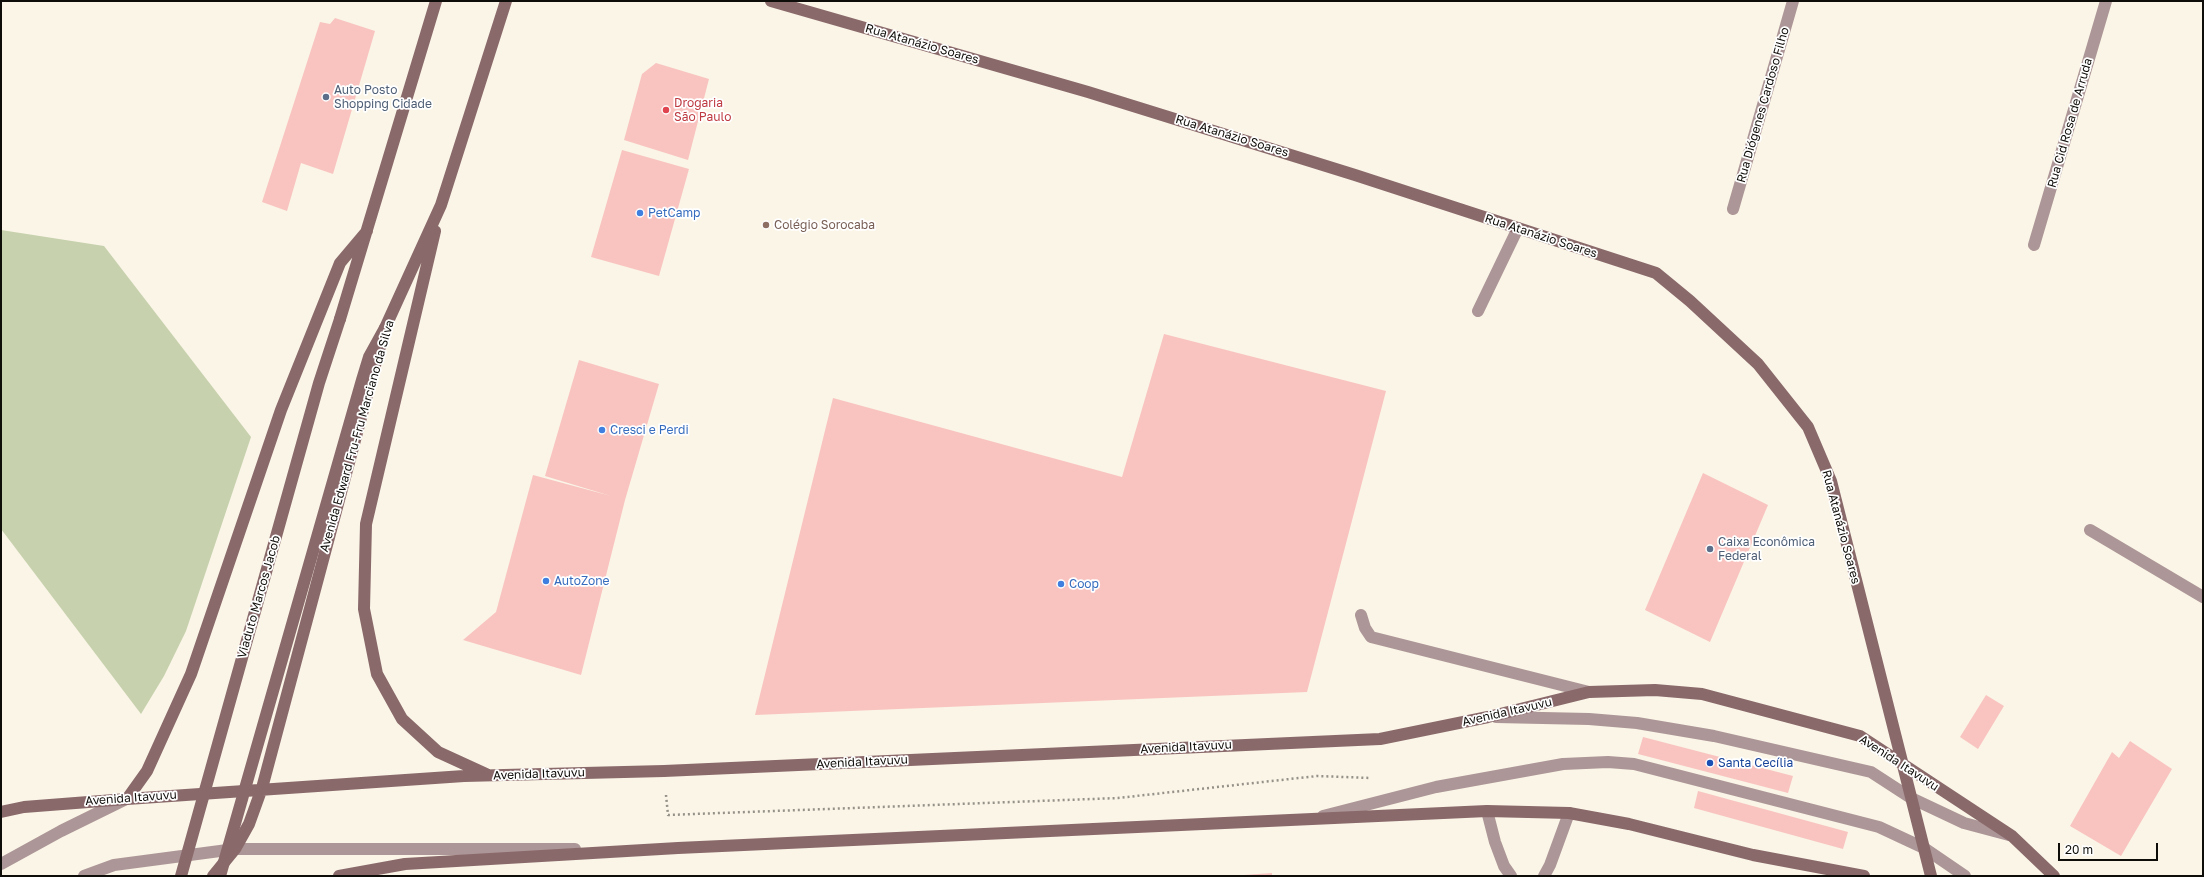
<!DOCTYPE html>
<html>
<head>
<meta charset="utf-8">
<style>
  body { margin:0 }
  #map { position:relative; width:2204px; height:877px; overflow:hidden; background:#faf5e7; font-family:"Golos Text",sans-serif }
  canvas { display:block }
  .frame { position:absolute; inset:0; border:2px solid #0f0d09; pointer-events:none }
  .scale { position:absolute; left:2058px; top:843px; width:100px; height:18px; box-sizing:border-box; border:2px solid #0f0d09; border-top:0; padding-left:5px; font-size:12px; line-height:14px; white-space:nowrap; color:#0f0d09; -webkit-text-stroke:3px #fff; paint-order:stroke }
</style>
</head>
<body>
<div id="map">
<canvas width="2204" height="877"></canvas>
<div class="frame"></div>
<div class="scale">20 m</div>
</div>
<script>
const c = document.querySelector('canvas').getContext('2d');
c.lineJoin = 'round';
function fillPath(path, color) { c.fillStyle = color; c.fill(path, 'evenodd'); }
const shape = rows => new Path2D(rows.map(r => 'M' + r).join(''));
function stroke(path, color, width, dash) { c.strokeStyle = color; c.lineWidth = width; c.lineCap = dash ? 'butt' : 'round'; c.setLineDash(dash || []); c.stroke(path); }
function drawText(font, color, halo, rows, align = 'center') {
  c.font = font + ' "Golos Text",sans-serif'; c.lineWidth = 3.5; c.setLineDash([]); c.textBaseline = 'middle'; c.strokeStyle = halo; c.fillStyle = color; for (const [text, x, y, turn = 0] of rows) {
    c.save(); c.translate(x, y); c.rotate((+turn || 0) * Math.PI / 180); c.textAlign = isNaN(turn) ? turn : align; if (halo) c.strokeText(text, 0, 0); c.fillText(text, 0, 0); c.restore();
  }
}
fillPath(shape([
  [1,230,104,246,251,437,186,631,164,676,141,714,1,529]
]), '#c7d1ad');
fillPath(shape([
  [335,18,375,31,333,174,301,163,287,211,262,202,320,22,330,24],
  [656,63,709,79,688,160,624,140,642,74],
  [622,150,689,169,659,276,591,257],
  [1164,334,1386,391,1307,692,755,715,833,398,1122,477],
  [579,360,659,384,625,500,581,675,463,640,496,612,533,475,611,496,545,476],
  [1703,473,1768,505,1710,642,1645,610],
  [1986,695,2004,706,1978,749,1960,737],
  [1643,737,1793,776,1788,793,1638,754],
  [2130,741,2172,769,2121,856,2070,826,2112,752,2119,758],
  [1698,791,1848,832,1843,849,1694,808],
  [1272,873,1272,876,1244,876,1244,875]
]), '#f9c4c0');
stroke(shape([
  [666,795,668,815,1118,798,1317,776,1371,778]
]), '#959188', 2.5, [2, 3]);
stroke(shape([
  [1478,311,1518,228],
  [1361,615,1365,628,1371,637,1589,692],
  [1496,717,1589,719,1637,723,1714,736,1871,772,1911,798,1964,823,2009,835],
  [1323,816,1436,787,1563,764,1608,762,1634,764,1879,827,1924,848,1965,876],
  [1,864,61,831,126,799],
  [84,876,114,865,235,849,575,849]
]), '#ad9697', 12);
stroke(shape([
  [1733,209,1793,1],
  [2034,245,2106,1],
  [2090,530,2203,597],
  [1487,811,1495,842,1504,866,1511,876],
  [1544,876,1550,865,1569,813]
]), '#ad9697', 12);
stroke(shape([
  [771,1,1088,92,1355,175,1656,273,1690,301,1758,364,1808,427,1831,481,1931,876],
  [435,231,366,524,364,609,377,674,402,719,438,752,486,774],
  [340,319,436,1],
  [127,799,147,771,191,674,281,410,340,263,367,231],
  [1,812,24,807,127,799,464,776,664,771,1380,739,1488,717,1589,692,1655,690,1702,694,1860,736,2012,836,2054,876],
  [213,876,235,849,249,824,262,788,385,328,441,205,506,1],
  [339,876,405,864,678,848,1487,811,1569,813,1629,824,1753,855,1864,876]
]), '#8a696b', 12);
stroke(shape([
  [181,876,319,383,340,319],
  [220,876,362,380,369,357,385,328]
]), '#8a696b', 12);
for (const [x, y, r, color] of [
  [326,97,4,"#5c6f8a"],
  [666,110,4,"#e0444e"],
  [640,213,4,"#3f7fe0"],
  [766,225,4,"#8d6e63"],
  [602,430,4,"#3f7fe0"],
  [1710,549,4,"#5c6f8a"],
  [546,581,4,"#3f7fe0"],
  [1061,584,4,"#3f7fe0"],
  [1710,763,4,"#1a4fb4"]
]) { const dot = new Path2D(); dot.arc(x, y, r, 0, 2 * Math.PI); c.fillStyle = color; c.fill(dot); stroke(dot, '#fff', 1.5); }
drawText('12px', '#0f0d09', '#fff', [
  ["Rua Atanázio Soares",922,44,16],
  ["Rua Diógenes Cardoso Filho",1763,105,-74],
  ["Rua Cid Rosa de Arruda",2070,123,-74],
  ["Rua Atanázio Soares",1232,136,17],
  ["Rua Atanázio Soares",1541,236,18],
  ["Avenida Edward Fru-Fru Marciano da Silva",357,436,-74],
  ["Rua Atanázio Soares",1841,527,75],
  ["Viaduto Marcos Jacob",259,597,-74],
  ["Avenida Itavuvu",1507,712,-13],
  ["Avenida Itavuvu",1186,747,-3],
  ["Avenida Itavuvu",862,762,-3],
  ["Avenida Itavuvu",1899,763,33],
  ["Avenida Itavuvu",539,774,-2],
  ["Avenida Itavuvu",131,798,-4]
]);
drawText('12px', '#4e5e75', '#fff', [
  ["Auto Posto",334,90],
  ["Shopping Cidade",334,104],
  ["Caixa Econômica",1718,542],
  ["Federal",1718,556]
], 'left');
drawText('12px', '#be3a42', '#fff', [
  ["Drogaria",674,103],
  ["São Paulo",674,117]
], 'left');
drawText('12px', '#366cbe', '#fff', [
  ["PetCamp",648,213],
  ["Cresci e Perdi",610,430],
  ["AutoZone",554,581],
  ["Coop",1069,584]
], 'left');
drawText('12px', '#785e54', '#fff', [
  ["Colégio Sorocaba",774,225]
], 'left');
drawText('12px', '#164399', '#fff', [
  ["Santa Cecília",1718,763]
], 'left');
</script>
</body>
</html>
